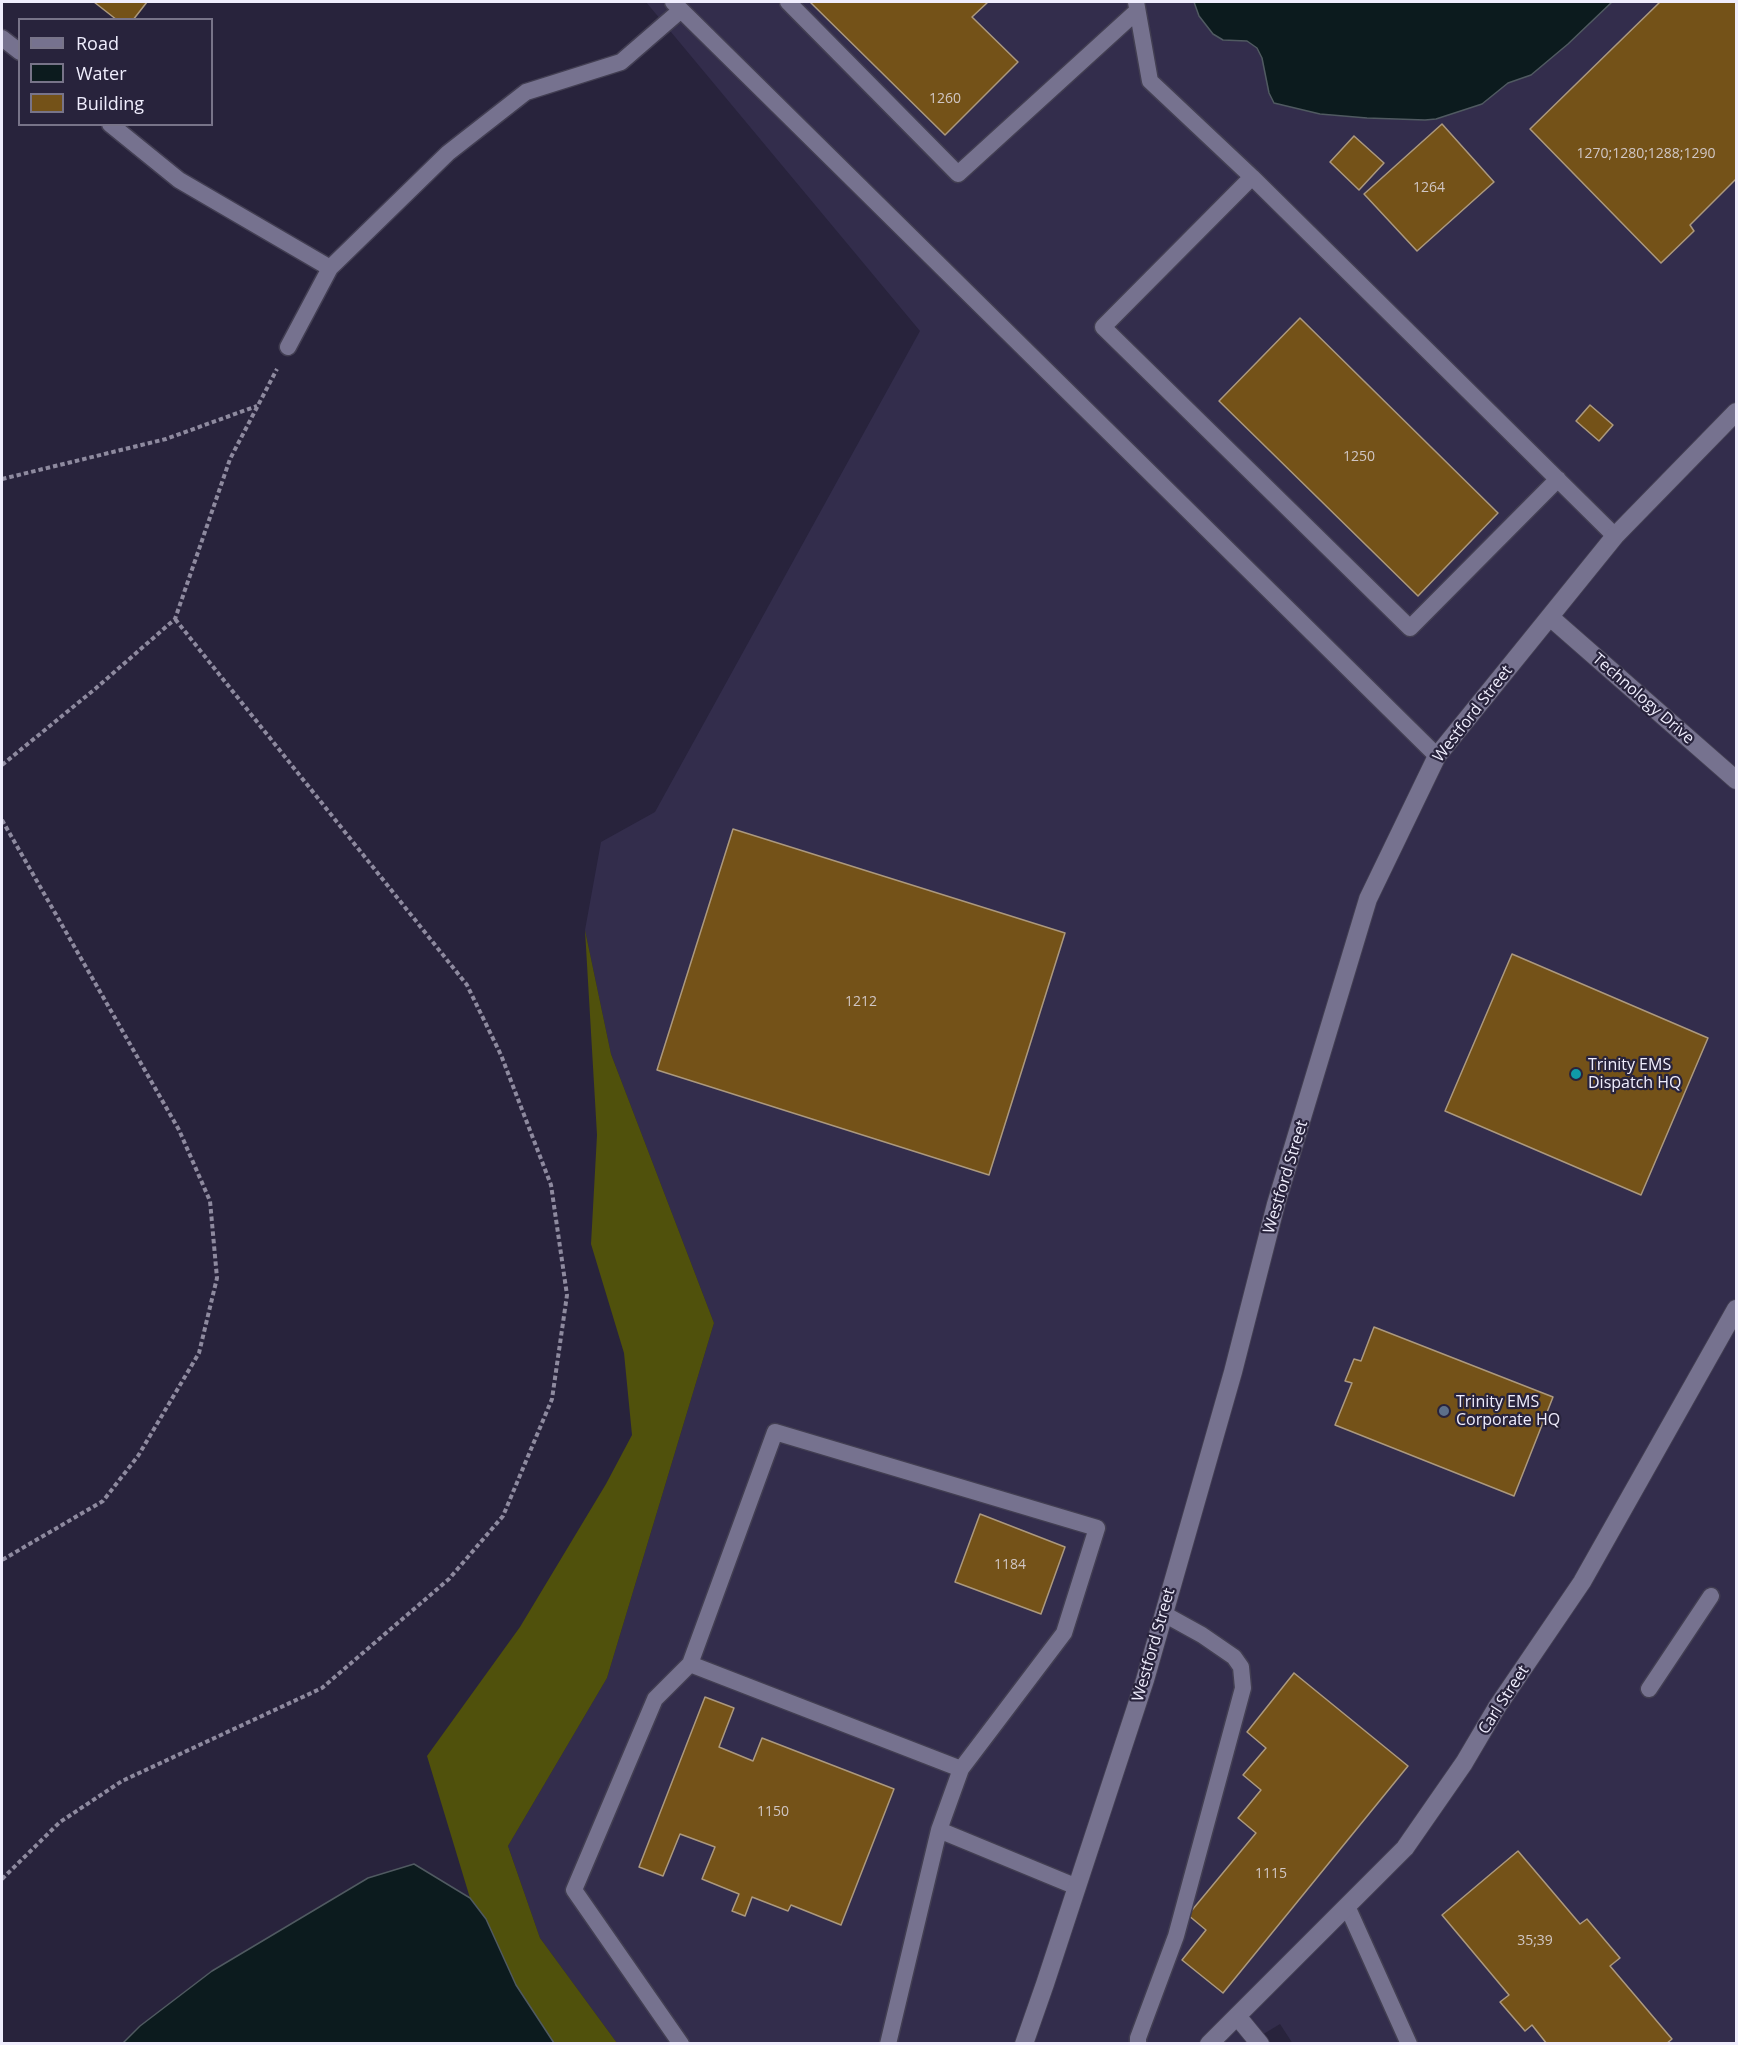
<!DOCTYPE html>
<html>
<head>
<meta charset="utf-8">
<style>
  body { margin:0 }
  #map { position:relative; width:1738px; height:2045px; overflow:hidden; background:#28233c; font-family:"Open Sans",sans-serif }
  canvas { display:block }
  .frame { position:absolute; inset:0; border:3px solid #efedfd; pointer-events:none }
  .legend { position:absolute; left:18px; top:18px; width:195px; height:108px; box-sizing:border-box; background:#28233c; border:2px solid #787489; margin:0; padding:8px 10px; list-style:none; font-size:18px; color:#efedfd }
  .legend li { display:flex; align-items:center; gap:12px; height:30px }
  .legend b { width:30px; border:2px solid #787489 }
</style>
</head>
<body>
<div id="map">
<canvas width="1738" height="2045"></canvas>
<div class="frame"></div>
<ul class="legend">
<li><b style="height:8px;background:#76728f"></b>Road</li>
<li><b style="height:16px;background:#0c1b1e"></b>Water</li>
<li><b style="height:16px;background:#745218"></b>Building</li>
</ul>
</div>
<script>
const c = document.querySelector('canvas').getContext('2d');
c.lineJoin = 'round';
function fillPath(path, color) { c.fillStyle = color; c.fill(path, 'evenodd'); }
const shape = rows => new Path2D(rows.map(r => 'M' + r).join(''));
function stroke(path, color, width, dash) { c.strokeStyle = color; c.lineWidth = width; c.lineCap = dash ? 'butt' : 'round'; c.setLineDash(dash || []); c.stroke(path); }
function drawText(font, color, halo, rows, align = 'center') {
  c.font = font + ' "Open Sans",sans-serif'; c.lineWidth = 4.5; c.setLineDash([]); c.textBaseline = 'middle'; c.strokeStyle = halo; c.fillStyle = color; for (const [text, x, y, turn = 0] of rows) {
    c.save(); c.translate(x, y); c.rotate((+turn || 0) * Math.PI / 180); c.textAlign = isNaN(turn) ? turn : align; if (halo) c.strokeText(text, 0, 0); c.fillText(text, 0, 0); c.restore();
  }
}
fillPath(shape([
  [646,2,1736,2,1736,2043,1293,2044,1280,2024,1247,2044,617,2043,540,1938,508,1846,607,1678,714,1323,611,1054,585,930,601,842,655,812,920,331]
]), '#332d4c');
fillPath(shape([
  [585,930,611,1054,714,1323,607,1678,508,1846,540,1938,617,2043,554,2043,516,1985,486,1919,470,1898,427,1756,520,1627,606,1484,632,1435,624,1353,591,1244,597,1135]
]), '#50510c');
const water = shape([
  [1194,2,1612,2,1568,44,1531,75,1508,83,1482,104,1436,119,1425,120,1367,118,1320,114,1274,103,1269,93,1262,58,1257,48,1247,41,1223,40,1213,34,1199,16,1194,2],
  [414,1864,470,1898,486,1919,516,1985,554,2043,123,2043,140,2026,212,1971,368,1878,414,1864]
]);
fillPath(water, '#0c1b1e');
stroke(water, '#505a61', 1.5);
const building = shape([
  [94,2,147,2,133,20,117,20,94,2],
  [810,2,988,2,972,17,1018,62,945,135,810,2],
  [1660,2,1736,2,1736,179,1690,225,1694,231,1661,263,1530,129,1660,2],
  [1442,124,1494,182,1417,251,1364,194,1442,124],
  [1354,136,1384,163,1359,190,1330,162,1354,136],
  [1300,318,1498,513,1418,596,1219,401,1300,318],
  [1590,405,1613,425,1599,441,1576,421,1590,405],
  [733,829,1065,933,989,1175,657,1070,733,829],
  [1512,954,1708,1038,1641,1195,1445,1111,1512,954],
  [1374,1327,1553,1397,1514,1496,1335,1425,1352,1383,1345,1381,1354,1359,1361,1361,1374,1327],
  [980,1514,1065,1547,1041,1614,955,1582,980,1514],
  [1294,1673,1408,1766,1223,1993,1182,1960,1206,1930,1188,1915,1256,1833,1238,1818,1261,1790,1243,1775,1266,1748,1247,1732,1294,1673],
  [705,1697,734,1708,719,1747,753,1761,762,1738,894,1789,841,1925,791,1905,788,1911,752,1897,745,1916,732,1911,739,1894,702,1879,715,1847,680,1834,663,1876,639,1867,705,1697],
  [1518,1851,1580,1924,1587,1919,1620,1958,1610,1966,1672,2039,1666,2044,1547,2044,1532,2025,1525,2031,1500,2002,1509,1995,1442,1915,1518,1851]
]);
fillPath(building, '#745218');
stroke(building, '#ac997e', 1.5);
const lane = shape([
  [673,2,1437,756],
  [788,2,958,174,1137,11],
  [1136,2,1150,81,1252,177,1615,536],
  [2,38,20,52],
  [110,124,179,180,330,268],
  [1252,177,1103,327,1410,628,1558,479],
  [288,347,330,268,448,153,526,92,621,62,681,10],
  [690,1664,775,1432,1097,1528,1064,1633,961,1769],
  [1649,1689,1711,1596],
  [1347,1906,1409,2044],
  [681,2044,574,1890,655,1699,690,1664,961,1769,939,1830],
  [888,2044,939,1830,1077,1887],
  [1138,2044,1138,2038,1176,1936,1243,1688,1241,1667,1234,1657,1202,1635,1164,1614]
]);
const street = shape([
  [1237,2016,1260,2044],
  [1209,2044,1405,1848,1464,1763,1497,1707,1582,1582,1736,1309]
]);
const secondary = shape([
  [1550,617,1736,780],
  [1024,2044,1045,1984,1145,1680,1233,1372,1276,1204,1368,899,1437,756,1615,536,1736,412]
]);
stroke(lane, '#423e52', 19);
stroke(street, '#423e52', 20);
stroke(secondary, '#423e52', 20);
stroke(shape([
  [2,479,166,439,257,406],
  [2,765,95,689,175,619,230,459,277,369],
  [2,820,179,1130,210,1201,217,1278,199,1353,138,1456,103,1501,2,1560],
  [2,1879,60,1822,122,1781,322,1688,449,1579,503,1516,552,1399,567,1295,551,1185,501,1055,467,985,175,619]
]), '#8e8a9f', 4, [4.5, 3]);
stroke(lane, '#76728f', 16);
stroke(street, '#76728f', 18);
stroke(secondary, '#76728f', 18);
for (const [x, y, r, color] of [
  [1576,1074,6,"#0f9aa8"],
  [1444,1411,6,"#5c6f8a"]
]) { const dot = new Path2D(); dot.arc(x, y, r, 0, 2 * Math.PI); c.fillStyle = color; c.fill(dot); stroke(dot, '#28233c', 2); }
drawText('14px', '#d0c6c4', null, [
  ["1260",945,99],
  ["1270;1280;1288;1290",1646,154],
  ["1264",1429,188],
  ["1250",1359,457],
  ["1212",861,1002],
  ["1184",1010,1565],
  ["1150",773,1812],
  ["1115",1271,1874],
  ["35;39",1535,1941]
]);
drawText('16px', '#efedfd', '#28233c', [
  ["Technology Drive",1643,699,41],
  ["Westford Street",1473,714,-52],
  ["Westford Street",1286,1177,-73],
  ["Westford Street",1154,1645,-74],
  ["Carl Street",1504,1700,-57]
]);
drawText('16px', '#efedfd', '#28233c', [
  ["Trinity EMS",1588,1065],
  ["Dispatch HQ",1588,1083],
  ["Trinity EMS",1456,1402],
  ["Corporate HQ",1456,1420]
], 'left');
</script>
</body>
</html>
